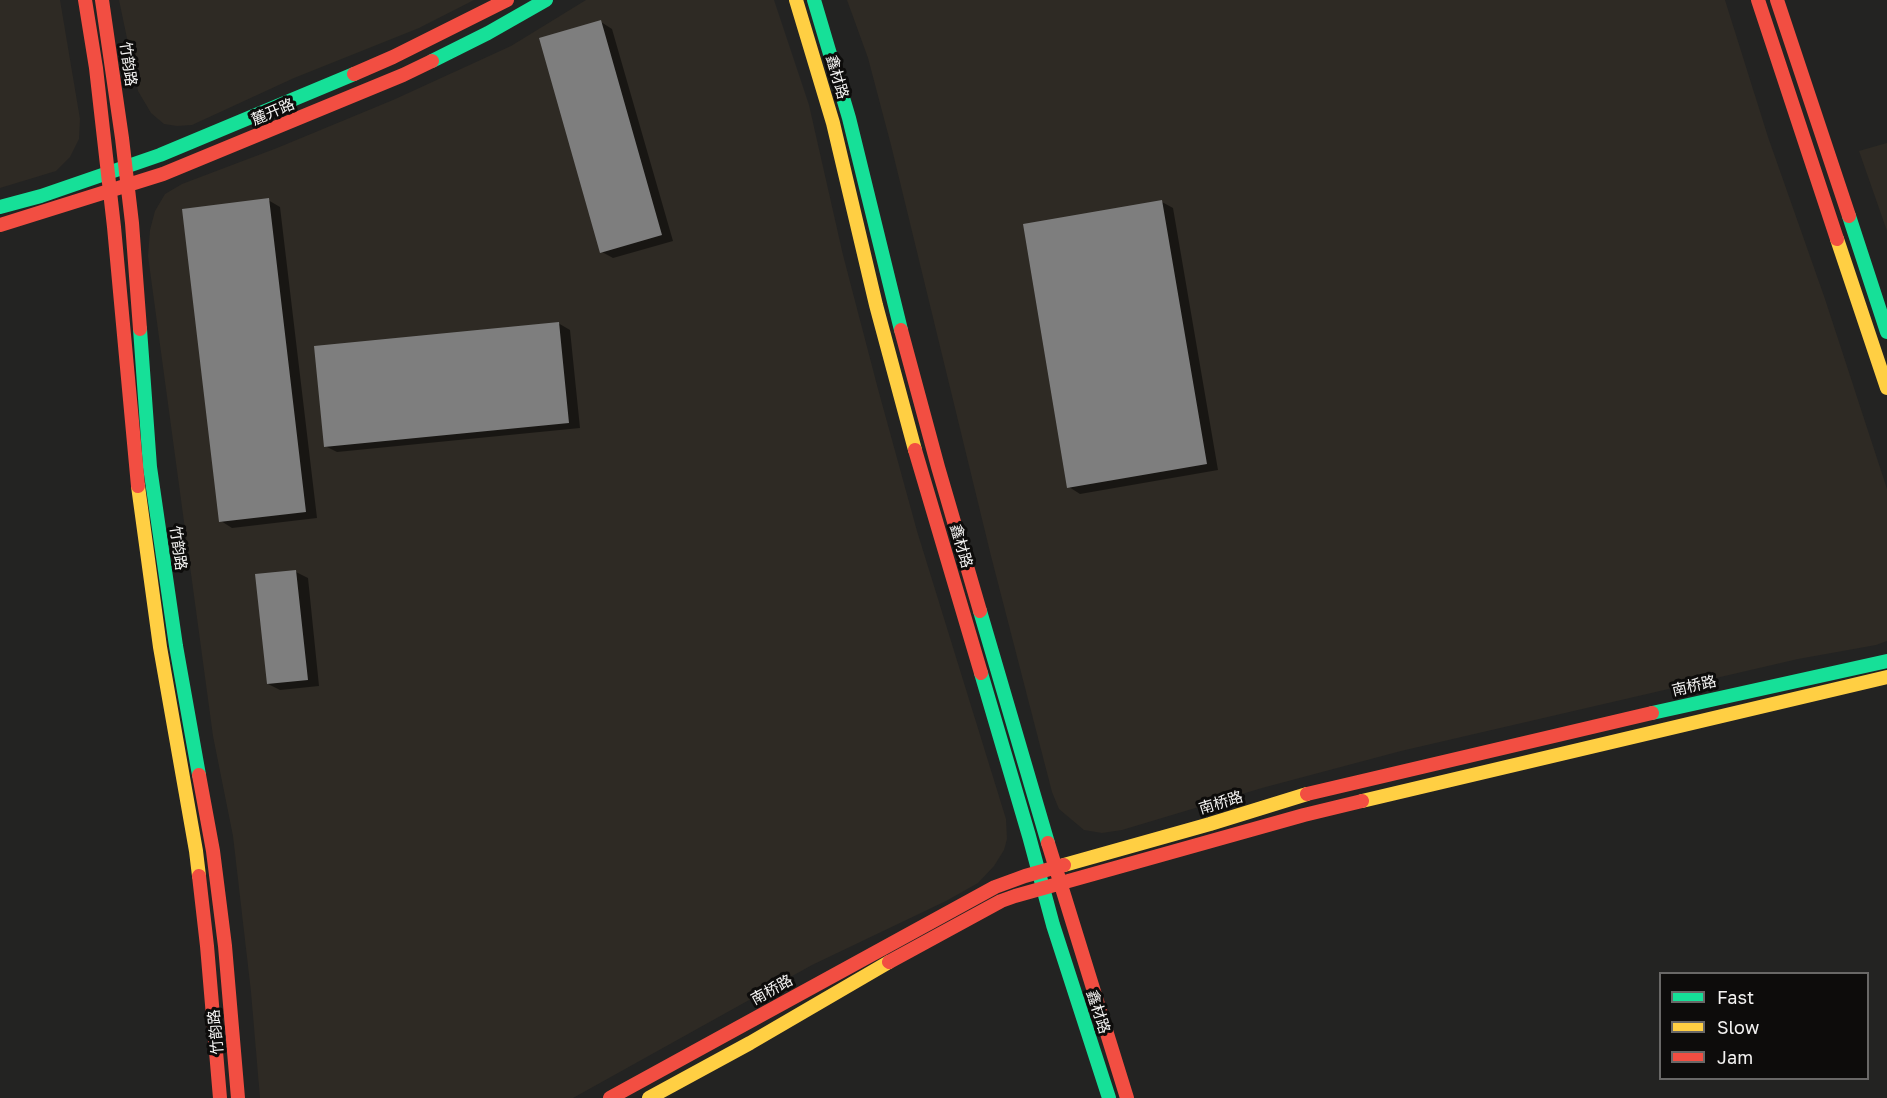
<!DOCTYPE html>
<html>
<head>
<meta charset="utf-8">
<style>
  body { margin:0 }
  #map { position:relative; width:1887px; height:1098px; overflow:hidden; background:#232322; font-family:"Golos Text",sans-serif }
  canvas { display:block }
  .legend { position:absolute; left:1659px; top:972px; width:210px; height:108px; box-sizing:border-box; background:#0d0c0b; border:2px solid #696867; margin:0; padding:8px 10px; list-style:none; font-size:18px; color:#f4f3f2 }
  .legend li { display:flex; align-items:center; gap:12px; height:30px }
  .legend b { width:30px; border:2px solid #696867 }
</style>
</head>
<body>
<div id="map">
<canvas width="1887" height="1098"></canvas>
<ul class="legend">
<li><b style="height:8px;background:#16e098"></b>Fast</li>
<li><b style="height:8px;background:#ffcf43"></b>Slow</li>
<li><b style="height:8px;background:#f24e42"></b>Jam</li>
</ul>
</div>
<script>
const c = document.querySelector('canvas').getContext('2d');
c.lineJoin = 'round';
function fillPath(path, color) { c.fillStyle = color; c.fill(path, 'evenodd'); }
const shape = rows => new Path2D(rows.map(r => 'M' + r).join(''));
function stroke(path, color, width, dash) { c.strokeStyle = color; c.lineWidth = width; c.lineCap = dash ? 'butt' : 'round'; c.setLineDash(dash || []); c.stroke(path); }
function drawText(font, color, halo, rows, align = 'center') {
  c.font = font + ' "Golos Text","Noto Sans SC",sans-serif'; c.lineWidth = 6; c.setLineDash([]); c.textBaseline = 'middle'; c.strokeStyle = halo; c.fillStyle = color; for (const [text, x, y, turn = 0] of rows) {
    c.save(); c.translate(x, y); c.rotate((+turn || 0) * Math.PI / 180); c.textAlign = isNaN(turn) ? turn : align; if (halo) c.strokeText(text, 0, 0); c.fillText(text, 0, 0); c.restore();
  }
}
fillPath(shape([
  [0,0,60,0,80,119,79,139,70,157,56,171,0,188],
  [119,0,474,0,419,28,294,78,192,125,177,126,164,124,151,113,138,91],
  [586,0,774,0,809,105,843,255,878,389,917,531,1006,819,1007,839,1004,850,994,866,978,883,946,901,812,965,573,1098,260,1098,251,992,233,836,213,736,148,256,150,230,155,211,165,194,182,184,277,148,393,100,511,46],
  [847,0,1725,0,1768,137,1825,299,1887,489,1887,641,1876,645,1798,659,1401,751,1262,788,1122,830,1102,833,1084,830,1059,809,1052,792,991,556,891,145,868,58],
  [1887,143,1887,231,1859,151]
]), '#2e2a24');
fillPath(shape([
  [601,22,612,29,673,241,613,258,602,252],
  [268,200,280,207,317,518,232,528,221,521],
  [1162,202,1173,208,1218,470,1080,494,1069,487],
  [558,323,570,330,580,428,337,452,325,446],
  [296,572,308,578,319,686,280,690,268,684]
]), '#0007');
fillPath(shape([
  [601,20,662,235,600,253,539,38],
  [269,198,306,512,219,522,182,209],
  [1162,200,1207,464,1067,488,1023,224],
  [559,322,569,423,324,447,314,346],
  [296,570,308,680,267,684,255,574]
]), '#7e7e7e');
stroke(shape([
  [814,0,849,118,901,330],
  [432,61,488,33,546,0],
  [0,207,41,196,160,155,354,74],
  [1849,216,1887,332],
  [140,329,150,467,176,646,199,775],
  [980,611,1048,843],
  [981,673,1029,836,1053,925,1109,1098],
  [1652,713,1887,661]
]), '#16e098', 14);
stroke(shape([
  [796,0,833,123,876,305,915,450],
  [1837,239,1887,388],
  [138,486,160,647,196,851,199,876],
  [1362,801,1887,677],
  [1064,865,1210,824,1307,794],
  [649,1098,750,1043,889,962]
]), '#ffcf43', 14);
stroke(shape([
  [85,0,96,68,114,227,138,486],
  [102,0,122,138,132,223,140,329],
  [1758,0,1837,239],
  [1777,0,1849,216],
  [354,74,393,57,507,0],
  [0,225,163,174,403,75,432,61],
  [901,330,938,467,980,611],
  [915,450,981,673],
  [199,775,213,851,225,946,238,1098],
  [1307,794,1652,713],
  [1048,843,1127,1098],
  [199,876,207,946,220,1098],
  [889,962,1001,901,1015,896,1304,815,1362,801],
  [610,1098,995,887,1025,876,1064,865]
]), '#f24e42', 14);
drawText('15px', '#f4f3f2', '#0d0c0b', [
  ["竹韵路",128,64,82],
  ["鑫材路",837,77,74],
  ["麓开路",273,112,-23],
  ["鑫材路",961,546,74],
  ["竹韵路",178,548,82],
  ["南桥路",1694,686,-13],
  ["南桥路",1221,803,-17],
  ["南桥路",772,990,-29],
  ["鑫材路",1098,1012,72],
  ["竹韵路",216,1032,-95]
]);
</script>
</body>
</html>
